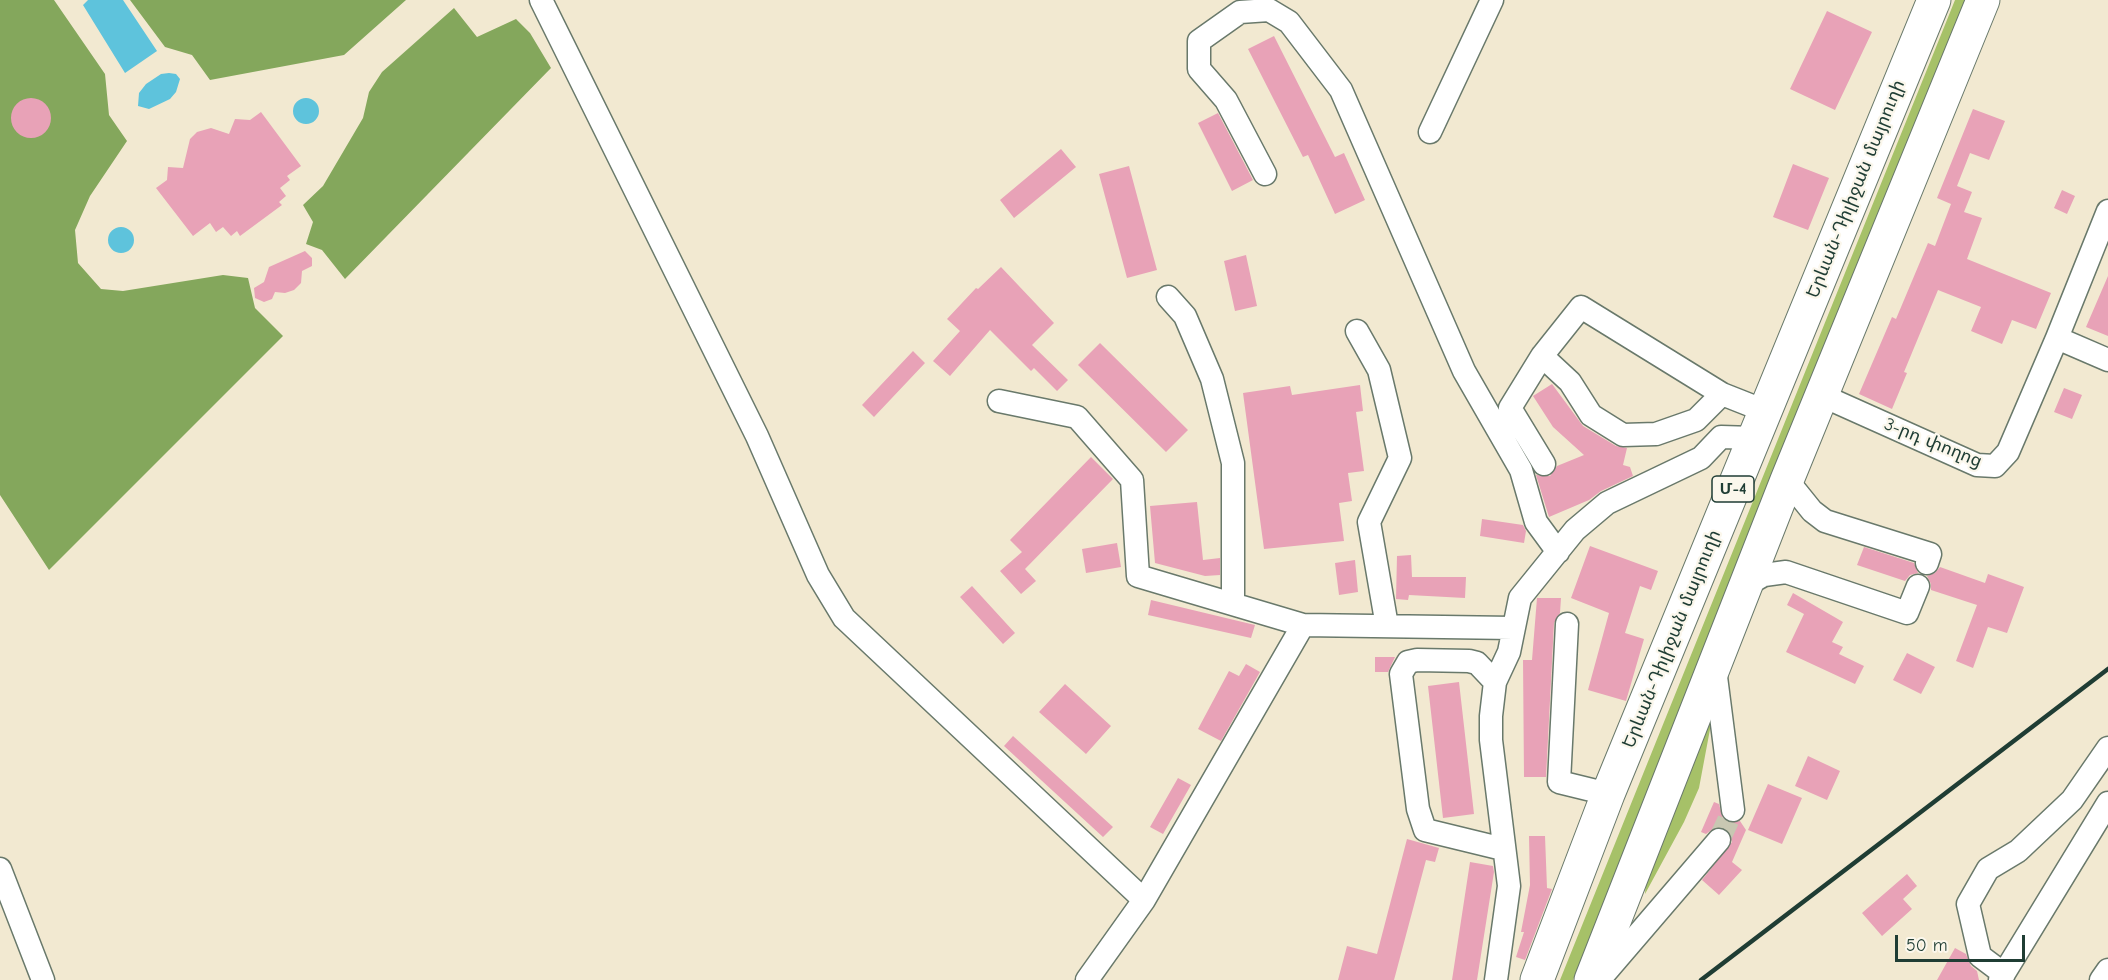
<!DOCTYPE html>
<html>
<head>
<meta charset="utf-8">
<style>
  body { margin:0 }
  #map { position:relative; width:2108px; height:980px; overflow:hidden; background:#f2e9d1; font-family:"Comic Neue",sans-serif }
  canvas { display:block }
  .scale { position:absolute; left:1895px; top:935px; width:130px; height:27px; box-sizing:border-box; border:3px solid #1f3d34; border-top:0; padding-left:8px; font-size:18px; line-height:21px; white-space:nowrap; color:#1f3d34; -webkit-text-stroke:4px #fbf7ec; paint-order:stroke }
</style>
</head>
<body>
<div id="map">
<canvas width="2108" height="980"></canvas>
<div class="scale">50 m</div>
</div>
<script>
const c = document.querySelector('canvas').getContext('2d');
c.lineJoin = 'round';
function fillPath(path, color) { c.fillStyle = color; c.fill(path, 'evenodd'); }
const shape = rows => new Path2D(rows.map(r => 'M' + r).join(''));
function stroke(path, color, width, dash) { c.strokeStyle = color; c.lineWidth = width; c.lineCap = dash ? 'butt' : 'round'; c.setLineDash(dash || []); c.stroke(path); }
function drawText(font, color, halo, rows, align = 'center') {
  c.font = font + ' "Comic Neue","Noto Sans Armenian",sans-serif'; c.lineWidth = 4.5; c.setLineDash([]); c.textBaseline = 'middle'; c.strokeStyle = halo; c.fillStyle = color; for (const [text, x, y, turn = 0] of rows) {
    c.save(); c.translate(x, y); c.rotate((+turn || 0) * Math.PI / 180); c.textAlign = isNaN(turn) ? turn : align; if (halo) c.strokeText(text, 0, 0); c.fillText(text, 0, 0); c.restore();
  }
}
fillPath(shape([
  [1955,0,1969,0,1573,980,1560,980],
  [1711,724,1699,788,1684,822,1645,894,1646,881,1707,726]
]), '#a6c168');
fillPath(shape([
  [0,0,54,0,105,74,109,115,127,141,90,196,75,230,78,263,101,289,123,291,223,275,248,278,255,308,283,336,49,570,0,495],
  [130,0,406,0,344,55,210,80,192,55,165,47],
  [454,8,477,37,516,19,530,33,551,68,345,279,322,250,306,244,313,222,303,205,323,186,363,118,369,92,382,72]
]), '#84a75c');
fillPath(shape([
  [88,0,123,0,157,51,125,73,83,5],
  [169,73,176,74,180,79,176,92,170,99,149,109,138,106,139,93,146,84,161,74],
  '293 111a13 13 0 1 1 26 0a13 13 0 1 1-26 0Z',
  '108 240a13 13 0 1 1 26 0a13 13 0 1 1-26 0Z'
]), '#5ec3dc');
fillPath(shape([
  [1827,11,1872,32,1835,110,1790,89],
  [1274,36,1335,157,1344,153,1365,200,1335,214,1308,155,1303,157,1248,49],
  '11 118a20 20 0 1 1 40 0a20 20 0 1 1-40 0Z',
  [1973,109,2005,121,1989,160,1970,153,1957,186,1972,192,1964,212,1982,218,1967,259,2051,293,2036,329,2012,320,2002,344,1971,331,1981,307,1938,290,1904,372,1907,373,1892,409,1859,394,1892,317,1896,319,1928,243,1935,246,1951,204,1937,198],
  [261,112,301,166,287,176,290,180,280,188,286,196,279,202,282,205,240,236,237,231,231,236,223,227,216,232,210,223,193,236,156,188,167,180,168,167,183,168,190,139,197,132,211,128,229,134,235,119,250,120],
  [1218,113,1253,180,1232,191,1198,123],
  [1061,149,1076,167,1014,218,1000,200],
  [1793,164,1829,178,1808,230,1773,217],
  [1129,166,1157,270,1127,278,1099,174],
  [2062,190,2075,196,2067,214,2054,208],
  [305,251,312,258,312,266,302,271,301,283,294,290,285,293,275,292,272,299,264,302,255,298,254,288,264,282,269,267],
  [1246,255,1257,306,1235,311,1224,261],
  [1001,267,1054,323,1032,345,1068,380,1057,391,1034,368,1031,371,990,330,950,376,933,361,960,331,947,319,976,288,978,289],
  [2108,276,2108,336,2086,327],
  [1100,343,1188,430,1166,452,1078,365],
  [913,351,925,363,874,417,862,405],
  [1552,384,1583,426,1616,446,1627,448,1623,465,1630,467,1633,476,1601,491,1589,500,1549,517,1536,475,1550,476,1557,466,1584,455,1553,427,1533,396],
  [1360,385,1363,411,1356,412,1364,471,1348,473,1352,501,1339,503,1344,541,1264,549,1243,393,1290,386,1292,395],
  [2064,388,2082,395,2072,419,2054,412],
  [1091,457,1113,479,1025,569,1036,581,1021,594,1000,571,1022,552,1010,540],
  [1197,502,1203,560,1220,558,1220,575,1205,576,1155,563,1150,506],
  [1482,519,1523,525,1526,531,1524,543,1480,536],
  [1117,543,1121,567,1086,573,1082,549],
  [1590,546,1658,571,1651,590,1640,586,1625,633,1644,639,1626,701,1588,690,1609,613,1571,598],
  [1864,547,1914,563,1918,573,1910,575,1905,581,1857,565],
  [1411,555,1412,577,1466,577,1465,598,1409,595,1408,600,1396,599,1397,556],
  [1355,560,1358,592,1339,595,1335,563],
  [1940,567,1985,583,1988,574,2024,587,2007,633,1988,627,1973,668,1956,661,1977,605,1931,590,1931,584,1927,576,1935,573],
  [972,586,1015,633,1003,644,960,597],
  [1793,593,1843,622,1832,642,1843,647,1839,654,1864,666,1855,684,1786,652,1804,614,1787,605],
  [1537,598,1561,598,1560,613,1554,623,1546,777,1524,777,1523,660,1532,660],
  [1151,600,1255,625,1251,638,1148,615],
  [1907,653,1935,667,1921,694,1893,680],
  [1375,657,1395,657,1388,672,1375,672],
  [1246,664,1260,672,1221,741,1198,729,1229,671,1239,676],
  [1459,682,1474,814,1443,818,1428,686],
  [1065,684,1111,726,1086,754,1039,712],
  [1013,736,1113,827,1103,837,1004,746],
  [1808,756,1840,771,1827,800,1795,786],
  [1178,778,1191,785,1163,834,1150,827],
  [1768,784,1802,798,1782,844,1748,830],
  [1714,802,1719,804,1723,819,1728,823,1740,821,1746,830,1732,862,1742,870,1719,895,1702,880,1732,842,1728,830,1722,827,1714,828,1706,834,1701,832],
  [1529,836,1545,836,1547,888,1552,889,1525,960,1516,957,1524,932,1521,932,1530,885],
  [1407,839,1439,848,1435,862,1426,860,1394,980,1338,980,1347,946,1377,954],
  [1470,862,1493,866,1494,872,1477,980,1452,980],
  [1907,874,1917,886,1903,899,1912,909,1882,936,1862,913],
  [1955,948,1966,954,1971,966,1977,971,1979,980,1937,980]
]), '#e8a2b7');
stroke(shape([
  [1719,840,1733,810]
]), '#c8c7b2', 22, [22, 11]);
const minor = shape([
  [541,0,757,436,818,575,844,618,1144,900],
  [1430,132,1492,0],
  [1265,174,1226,100,1199,69,1199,41,1240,12,1269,10,1289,22,1341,90,1464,371,1521,470,1536,522,1558,552],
  [1168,297,1185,316,1212,379,1233,463,1233,604],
  [1357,331,1379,370,1400,458,1369,522,1387,626],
  [2057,338,2108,211],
  [1542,356,1581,307,1722,394],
  [1823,396,1977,465,1995,466,2008,452,2057,338,2108,360],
  [999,401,1077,417,1132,480,1138,576,1303,625],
  [1544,464,1510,408,1542,356,1570,382,1591,415,1623,435,1656,434,1696,420,1722,394,1765,411],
  [1787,480,1812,511,1825,521,1930,554,1927,563],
  [1746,585,1764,575,1786,572,1907,613,1918,586],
  [1567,624,1559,782,1608,794],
  [1715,669,1733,810],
  [1495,682,1477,663,1469,661,1417,660,1408,662,1401,674,1418,809,1425,830,1503,849],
  [0,869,43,980],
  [2004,974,1980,956,1968,904,1988,869,2018,851,2072,800,2108,748],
  [1087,980,1144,900,1303,625,1513,628],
  [1496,980,1509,886,1491,740,1491,716,1495,682,1509,652,1520,598,1575,530,1607,503,1701,458,1721,437,1754,438],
  [1599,980,1719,840],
  [2000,980,2108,803],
  [2101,980,2108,970]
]);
const highway = shape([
  [1537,980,1608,794,1934,0],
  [1591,980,1787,480,1983,0]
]);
stroke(minor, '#69796b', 25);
stroke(highway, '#69796b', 35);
stroke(minor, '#fff', 22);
stroke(highway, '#fff', 33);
stroke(shape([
  [1701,980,2108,669]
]), '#1f3d34', 4.5);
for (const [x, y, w] of [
  [1733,489,42]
]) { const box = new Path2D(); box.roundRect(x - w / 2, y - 13, w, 26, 4.5); c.fillStyle = '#fbf7ec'; c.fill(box); stroke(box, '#1f3d34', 1.5); }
drawText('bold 16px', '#1f3d34', null, [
  ["Մ-4",1733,489]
]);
drawText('18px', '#1f3d34', '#fbf7ec', [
  ["Երևան-Դիլիջան մայրուղի",1856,189,-68],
  ["3-րդ փողոց",1933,443,22],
  ["Երևան-Դիլիջան մայրուղի",1672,639,-68]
]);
</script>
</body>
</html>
